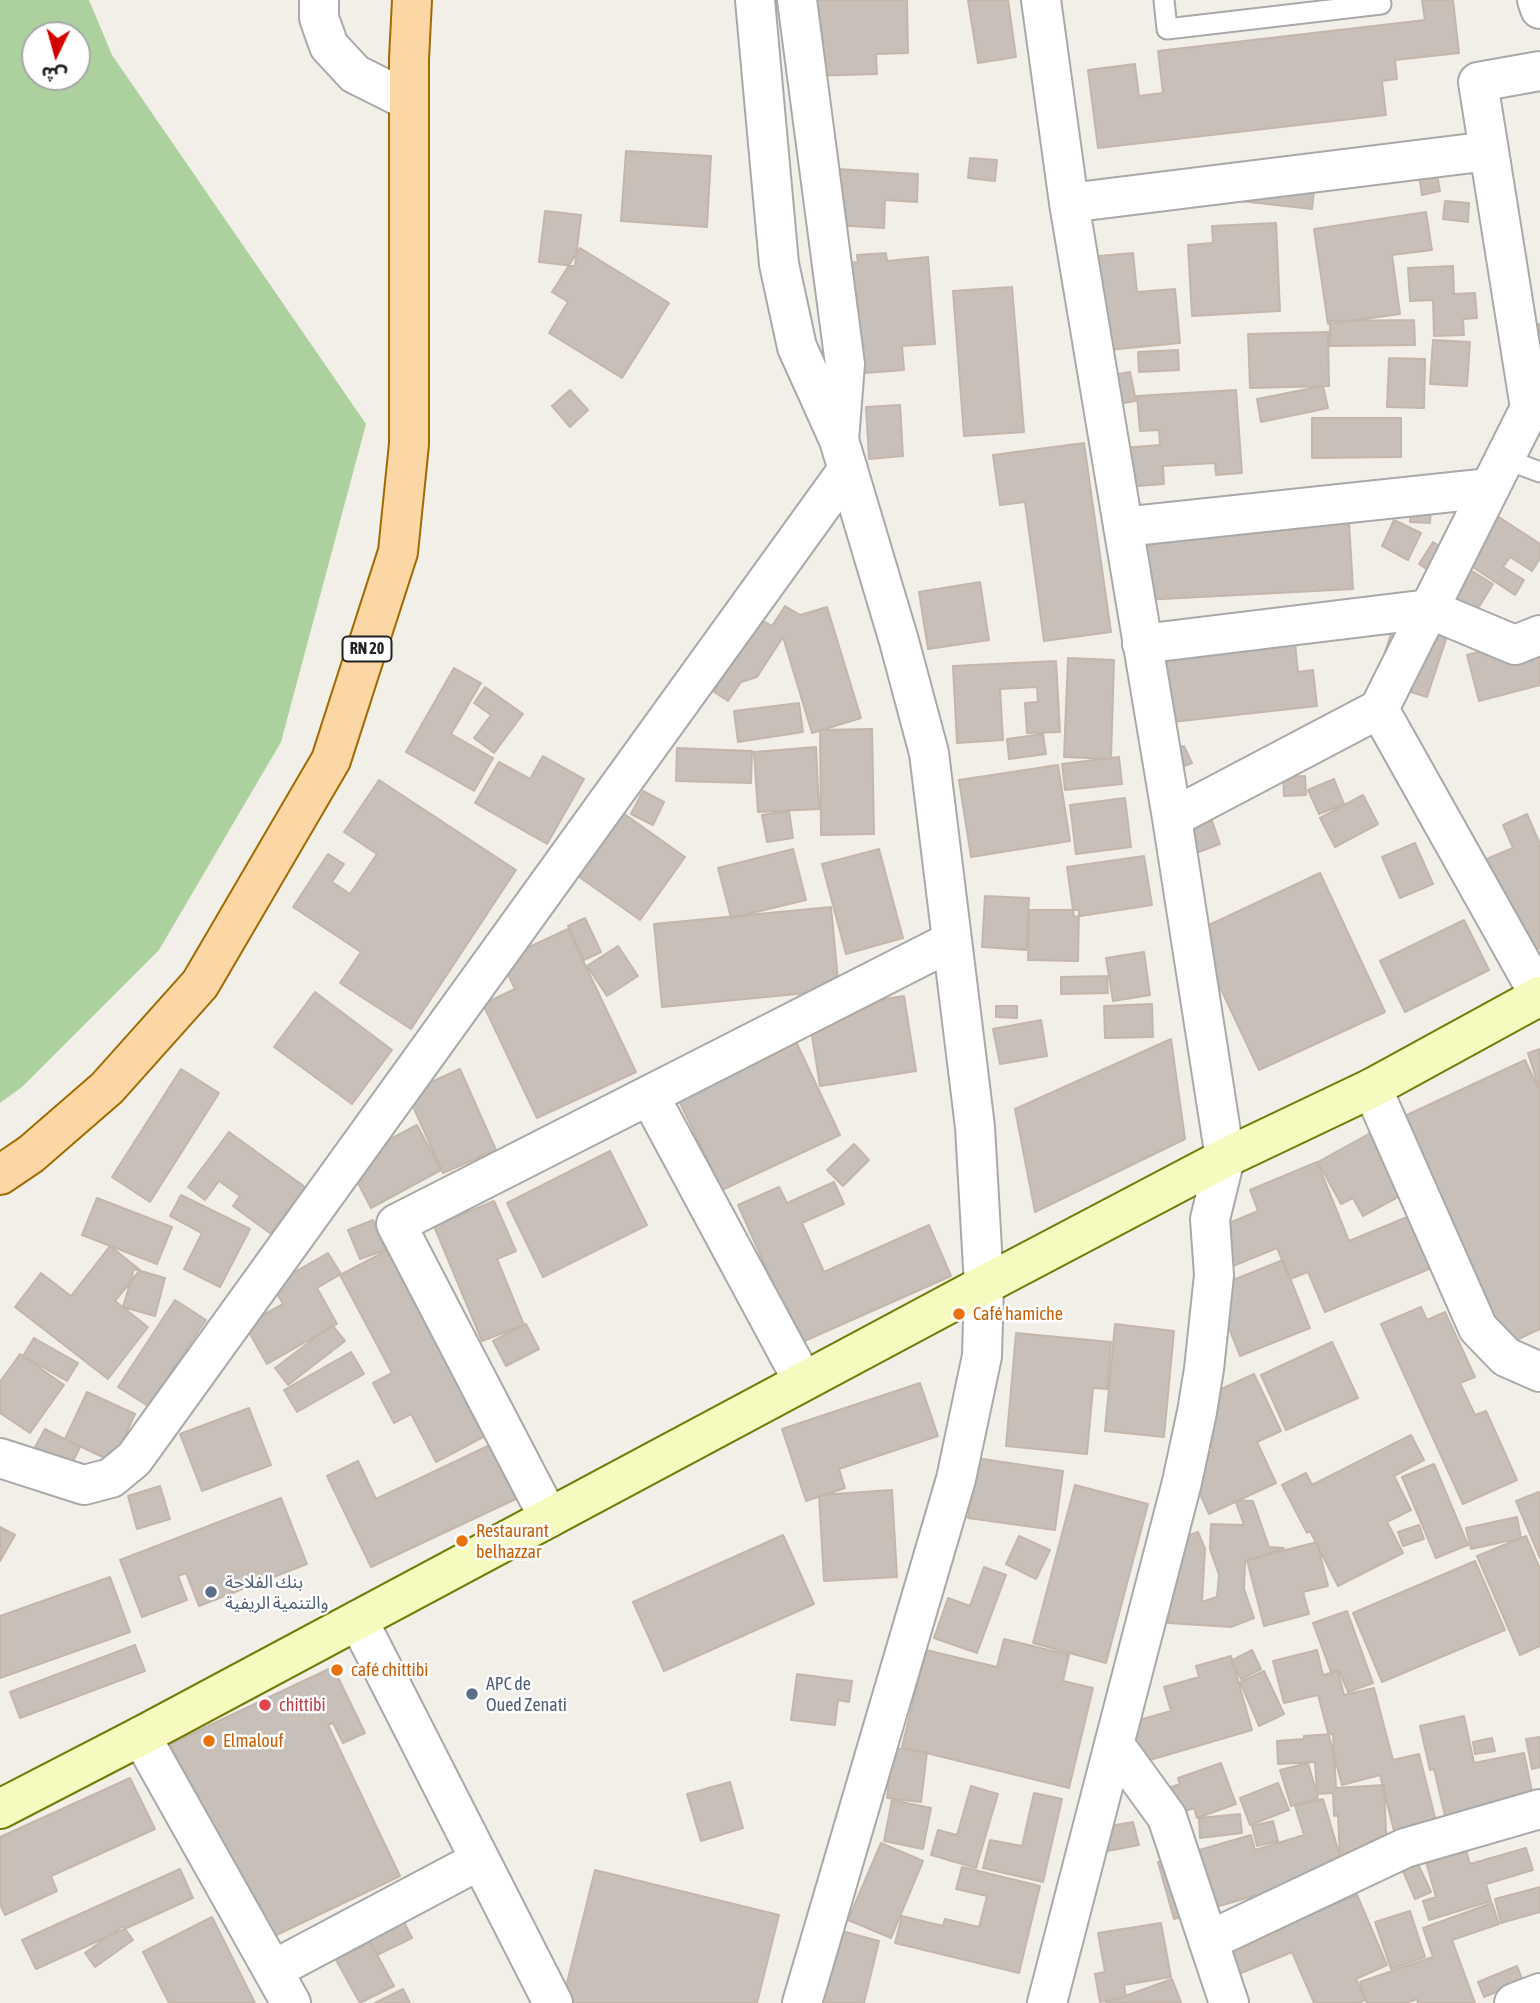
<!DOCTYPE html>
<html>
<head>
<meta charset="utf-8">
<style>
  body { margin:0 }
  #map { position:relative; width:1540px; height:2003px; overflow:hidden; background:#f2efe9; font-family:"Asap Condensed","Noto Sans Arabic",sans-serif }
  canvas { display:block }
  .north { position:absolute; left:21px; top:21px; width:70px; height:70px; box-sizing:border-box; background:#fff; border:2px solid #a7a7a7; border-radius:50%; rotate:185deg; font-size:19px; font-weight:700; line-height:28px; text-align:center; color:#222 }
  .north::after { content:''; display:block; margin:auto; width:24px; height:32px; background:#d40000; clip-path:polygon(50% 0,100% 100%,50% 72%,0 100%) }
</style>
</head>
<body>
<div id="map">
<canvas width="1540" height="2003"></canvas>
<div class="north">ش</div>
</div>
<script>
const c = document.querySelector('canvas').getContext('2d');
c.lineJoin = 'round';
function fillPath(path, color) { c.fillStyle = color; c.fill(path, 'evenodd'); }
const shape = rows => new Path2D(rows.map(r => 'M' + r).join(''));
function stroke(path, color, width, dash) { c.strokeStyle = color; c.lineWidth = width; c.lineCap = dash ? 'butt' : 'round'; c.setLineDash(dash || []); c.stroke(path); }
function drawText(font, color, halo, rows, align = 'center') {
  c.font = font + ' "Asap Condensed","Noto Sans Arabic",sans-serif'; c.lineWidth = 5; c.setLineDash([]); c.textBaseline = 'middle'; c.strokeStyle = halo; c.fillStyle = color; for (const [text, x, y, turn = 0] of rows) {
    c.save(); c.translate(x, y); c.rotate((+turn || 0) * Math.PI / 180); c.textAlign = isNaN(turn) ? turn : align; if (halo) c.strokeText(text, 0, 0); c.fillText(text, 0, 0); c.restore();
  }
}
fillPath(shape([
  [0,0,89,0,112,55,366,424,281,742,159,950,22,1087,0,1103],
  [35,35,77,35,77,77,35,77]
]), '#add19e');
const building = shape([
  [808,0,907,0,908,53,876,54,877,74,810,76,808,0],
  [968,0,1008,0,1016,57,978,63,968,0],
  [1422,0,1453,0,1459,53,1395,60,1397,79,1382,81,1386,115,1098,148,1088,70,1135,64,1139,96,1163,93,1158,51,1425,20,1422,0],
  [626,151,711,156,707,227,621,221,626,151],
  [1433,154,1440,191,1422,195,1416,157,1433,154],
  [970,158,997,160,995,181,968,178,970,158],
  [1243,166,1316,174,1312,209,1240,201,1243,166],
  [822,168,918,174,917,202,885,200,884,228,818,224,822,168],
  [1445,201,1469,203,1468,222,1443,219,1445,201],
  [545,211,581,215,575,266,539,262,545,211],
  [1426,212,1432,250,1392,255,1400,314,1328,324,1314,229,1426,212],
  [1276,223,1280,311,1192,316,1188,245,1213,243,1212,226,1276,223],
  [580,248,669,303,622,378,549,333,568,302,552,292,580,248],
  [886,253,887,261,928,257,935,344,902,346,904,370,839,375,830,264,858,262,857,255,886,253],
  [1133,253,1137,292,1175,289,1180,343,1108,350,1099,256,1133,253],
  [1453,266,1454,294,1475,293,1477,318,1463,319,1464,335,1434,336,1433,300,1410,301,1408,268,1453,266],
  [1012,287,1024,432,964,436,953,291,1012,287],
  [1414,320,1415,345,1330,346,1330,321,1414,320],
  [1540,324,1540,349,1529,325,1540,324],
  [1328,332,1329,386,1250,388,1248,334,1328,332],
  [1433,340,1470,342,1467,386,1430,384,1433,340],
  [1178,350,1179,370,1139,372,1138,352,1178,350],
  [1389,358,1425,359,1424,408,1387,407,1389,358],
  [1130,372,1136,401,1118,404,1113,375,1130,372],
  [1323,386,1328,408,1261,422,1257,399,1323,386],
  [570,390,588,410,570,427,552,406,570,390],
  [1236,390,1242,473,1216,475,1215,463,1163,466,1164,484,1125,487,1122,448,1160,445,1159,430,1140,431,1137,396,1236,390],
  [900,405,903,456,869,459,866,407,900,405],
  [1312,418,1401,418,1401,457,1312,458,1312,418],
  [1084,443,1111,632,1044,641,1025,502,1000,505,993,455,1084,443],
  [1412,483,1432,484,1430,523,1410,522,1412,483],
  [1482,506,1540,544,1540,558,1532,571,1510,557,1503,567,1524,580,1515,595,1456,556,1441,579,1419,564,1433,542,1452,554,1482,506],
  [1394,520,1421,533,1408,560,1382,546,1394,520],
  [1349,522,1353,589,1143,600,1140,534,1349,522],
  [1459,563,1493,584,1471,620,1436,599,1459,563],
  [980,582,989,640,928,649,919,592,980,582],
  [785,606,800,615,827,607,861,718,812,733,783,637,757,677,741,682,728,701,714,692,760,619,772,626,785,606],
  [1393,627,1450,627,1427,697,1376,681,1393,627],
  [1540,636,1540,685,1479,701,1467,655,1540,636],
  [1295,643,1298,672,1313,670,1317,706,1154,724,1147,659,1295,643],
  [1068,658,1114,660,1111,759,1064,757,1068,658],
  [1056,661,1060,732,1027,733,1025,703,1038,702,1037,687,1000,689,1003,740,957,743,953,666,1056,661],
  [454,668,481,683,451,734,493,758,474,791,406,752,454,668],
  [485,687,523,714,494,753,474,738,491,715,474,703,485,687],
  [799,703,803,732,738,742,734,711,799,703],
  [872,729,874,834,821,835,820,730,872,729],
  [1043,734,1046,754,1009,759,1007,739,1043,734],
  [1184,746,1192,763,1174,770,1167,753,1184,746],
  [816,747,819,809,758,812,754,752,816,747],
  [677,748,752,751,751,783,676,781,677,748],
  [543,756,584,779,547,844,475,803,499,762,530,779,543,756],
  [1119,757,1122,784,1065,790,1062,764,1119,757],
  [1058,765,1070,841,971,857,959,780,1058,765],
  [1305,776,1306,795,1284,796,1283,777,1305,776],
  [1334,779,1344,804,1319,814,1308,790,1334,779],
  [379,780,516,870,411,1029,340,983,361,952,293,907,328,854,344,864,332,882,350,894,377,854,344,832,379,780],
  [643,791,664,802,653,825,631,814,643,791],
  [1363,795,1378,824,1335,847,1320,818,1363,795],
  [1125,798,1131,847,1076,854,1070,805,1125,798],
  [789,811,793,838,767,842,762,815,789,811],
  [623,813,685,857,640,920,578,876,623,813],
  [1527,814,1540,844,1540,948,1513,960,1472,865,1513,848,1503,825,1527,814],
  [1212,821,1220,844,1188,856,1180,832,1212,821],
  [1415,843,1433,884,1400,898,1382,857,1415,843],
  [793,849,806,900,731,918,718,868,793,849],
  [879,849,903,938,846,954,822,864,879,849],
  [1144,856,1152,905,1074,917,1067,867,1144,856],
  [1320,873,1385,1012,1259,1070,1194,932,1320,873],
  [985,896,1029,898,1026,950,982,947,985,896],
  [831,907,839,990,662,1007,654,924,831,907],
  [1029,910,1079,910,1078,961,1028,960,1029,910],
  [585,918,601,952,584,960,568,926,585,918],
  [1464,920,1489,970,1405,1012,1380,961,1464,920],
  [568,929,636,1072,537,1118,483,1004,515,989,501,960,568,929],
  [618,946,638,976,607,996,587,966,618,946],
  [1144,952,1150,995,1113,1001,1106,958,1144,952],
  [1107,976,1108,993,1061,994,1061,977,1107,976],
  [315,992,392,1050,352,1104,274,1047,315,992],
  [904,996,916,1071,820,1086,808,1011,904,996],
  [1152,1004,1153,1037,1105,1038,1104,1006,1152,1004],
  [996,1006,1017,1006,1017,1018,996,1017,996,1006],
  [1041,1020,1047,1056,1000,1064,993,1029,1041,1020],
  [790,1029,840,1135,722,1190,671,1084,790,1029],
  [1171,1039,1185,1139,1035,1212,1015,1109,1171,1039],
  [1540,1049,1540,1091,1528,1053,1540,1049],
  [1525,1060,1540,1092,1540,1329,1504,1346,1394,1121,1525,1060],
  [181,1069,219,1093,150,1202,112,1177,181,1069],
  [460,1069,496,1150,443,1173,407,1093,460,1069],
  [417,1125,441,1170,371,1208,347,1162,417,1125],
  [1374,1131,1407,1192,1363,1216,1353,1198,1341,1204,1318,1162,1374,1131],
  [229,1132,305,1187,271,1234,233,1206,240,1196,219,1181,205,1200,188,1187,229,1132],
  [854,1144,869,1160,843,1186,827,1170,854,1144],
  [610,1151,647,1225,543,1277,507,1203,610,1151],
  [1317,1162,1349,1241,1412,1215,1434,1267,1325,1312,1308,1272,1290,1279,1277,1248,1233,1266,1217,1228,1258,1211,1250,1190,1317,1162],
  [834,1182,844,1204,802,1223,824,1272,929,1225,951,1276,800,1343,738,1205,779,1187,787,1203,834,1182],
  [181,1195,250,1229,220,1287,184,1269,202,1233,170,1216,181,1195],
  [97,1198,172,1227,157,1264,82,1235,97,1198],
  [494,1201,516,1251,497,1259,524,1325,482,1341,434,1226,494,1201],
  [373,1220,385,1250,360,1259,348,1230,373,1220],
  [110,1246,140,1270,115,1301,148,1327,108,1379,15,1307,41,1273,71,1296,110,1246],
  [388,1250,485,1436,436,1462,411,1414,394,1423,373,1383,392,1373,340,1275,388,1250],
  [328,1253,341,1274,317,1288,337,1324,267,1364,245,1325,283,1304,272,1285,328,1253],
  [1283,1260,1310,1328,1240,1356,1213,1288,1283,1260],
  [134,1269,165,1278,155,1316,123,1307,134,1269],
  [175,1300,206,1320,148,1406,118,1387,175,1300],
  [1421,1307,1427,1320,1445,1312,1475,1377,1460,1383,1475,1415,1486,1411,1517,1480,1463,1504,1381,1324,1421,1307],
  [526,1324,539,1349,506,1366,493,1341,526,1324],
  [1115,1324,1174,1331,1164,1437,1105,1431,1115,1324],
  [332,1325,345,1341,288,1385,275,1368,332,1325],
  [1016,1333,1111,1342,1107,1389,1093,1388,1087,1454,1006,1446,1016,1333],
  [34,1338,78,1363,67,1381,23,1356,34,1338],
  [1332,1342,1358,1398,1286,1430,1261,1375,1332,1342],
  [351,1352,364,1374,297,1412,284,1390,351,1352],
  [20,1354,64,1385,30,1433,0,1413,0,1382,20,1354],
  [1254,1374,1281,1431,1257,1442,1276,1483,1209,1514,1186,1463,1213,1451,1191,1403,1254,1374],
  [920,1383,938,1436,839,1469,845,1488,806,1501,782,1429,920,1383],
  [87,1392,135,1414,113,1462,65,1439,87,1392],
  [249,1408,271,1465,202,1491,180,1434,249,1408],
  [45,1429,80,1447,71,1465,35,1447,45,1429],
  [1411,1435,1424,1460,1394,1476,1411,1510,1387,1522,1403,1553,1338,1586,1310,1531,1307,1533,1282,1485,1306,1473,1312,1485,1411,1435],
  [492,1444,518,1498,371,1567,327,1476,358,1461,376,1499,492,1444],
  [976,1458,1063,1471,1055,1530,968,1518,976,1458],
  [1434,1464,1468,1545,1436,1558,1402,1477,1434,1464],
  [1075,1485,1148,1504,1106,1663,1033,1643,1075,1485],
  [160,1486,170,1519,137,1529,128,1496,160,1486],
  [892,1490,897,1577,824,1581,819,1495,892,1490],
  [1539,1492,1540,1496,1540,1558,1516,1501,1539,1492],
  [281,1498,307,1564,199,1606,186,1573,178,1576,187,1600,142,1617,120,1560,281,1498],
  [1235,1500,1253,1501,1269,1547,1284,1548,1245,1562,1244,1589,1254,1618,1231,1627,1168,1623,1172,1541,1198,1532,1205,1549,1202,1602,1217,1597,1219,1575,1210,1549,1211,1524,1244,1525,1235,1500],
  [1517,1517,1521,1538,1471,1549,1466,1528,1517,1517],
  [1419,1525,1424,1539,1403,1546,1398,1532,1419,1525],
  [0,1527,15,1535,0,1561,0,1527],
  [783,1535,814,1604,664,1671,633,1602,783,1535],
  [1019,1536,1050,1550,1036,1579,1006,1564,1019,1536],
  [1526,1536,1540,1569,1540,1646,1520,1655,1477,1556,1526,1536],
  [1317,1542,1328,1586,1303,1592,1309,1614,1264,1626,1247,1560,1317,1542],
  [1475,1561,1505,1630,1382,1682,1353,1613,1475,1561],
  [984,1567,1006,1575,977,1653,934,1638,948,1598,970,1606,984,1567],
  [110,1577,130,1632,0,1678,0,1616,110,1577],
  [1347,1611,1373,1683,1348,1692,1339,1670,1331,1672,1313,1623,1347,1611],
  [1004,1639,1069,1655,1063,1681,1093,1688,1069,1788,902,1747,926,1650,997,1667,1004,1639],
  [135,1645,145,1671,20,1718,10,1692,135,1645],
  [1252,1650,1261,1669,1241,1679,1231,1661,1252,1650],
  [1317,1650,1323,1675,1338,1671,1344,1695,1374,1688,1393,1760,1419,1754,1439,1833,1397,1843,1380,1775,1342,1785,1318,1695,1284,1703,1273,1661,1317,1650],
  [1231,1656,1252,1730,1126,1767,1114,1727,1171,1711,1164,1687,1199,1677,1196,1666,1231,1656],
  [333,1667,365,1733,343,1743,333,1723,328,1725,400,1876,264,1941,170,1744,333,1667],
  [1264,1671,1284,1714,1259,1726,1240,1682,1264,1671],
  [797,1674,852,1681,849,1702,838,1700,835,1725,791,1720,797,1674],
  [1464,1716,1474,1763,1524,1753,1534,1801,1446,1820,1434,1769,1430,1770,1420,1726,1464,1716],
  [1333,1734,1336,1788,1384,1785,1387,1855,1340,1858,1338,1815,1334,1816,1333,1793,1317,1794,1315,1762,1278,1764,1277,1741,1304,1739,1304,1736,1333,1734],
  [1540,1737,1540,1767,1532,1769,1526,1739,1540,1737],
  [1492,1738,1495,1751,1475,1754,1473,1742,1492,1738],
  [893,1748,927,1752,921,1802,887,1798,893,1748],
  [1221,1763,1236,1804,1197,1818,1194,1808,1148,1824,1139,1799,1180,1784,1178,1778,1221,1763],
  [1308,1763,1318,1798,1291,1806,1280,1770,1308,1763],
  [130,1778,155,1829,51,1876,57,1891,5,1915,0,1904,0,1837,130,1778],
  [730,1782,743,1828,701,1841,687,1794,730,1782],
  [1278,1783,1289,1810,1250,1825,1240,1798,1278,1783],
  [971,1786,998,1794,976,1868,931,1855,938,1830,957,1835,971,1786],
  [1034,1793,1062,1799,1043,1882,983,1868,990,1840,1022,1846,1034,1793],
  [1323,1799,1344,1870,1174,1919,1158,1862,1251,1835,1255,1850,1304,1835,1295,1806,1323,1799],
  [892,1800,931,1808,923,1849,884,1841,892,1800],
  [1240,1814,1242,1833,1200,1838,1199,1818,1240,1814],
  [1273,1821,1278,1841,1257,1846,1252,1826,1273,1821],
  [1133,1822,1139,1845,1108,1851,1104,1827,1133,1822],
  [881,1843,923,1861,891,1938,848,1920,881,1843],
  [1465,1846,1470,1864,1526,1848,1533,1870,1486,1884,1491,1901,1429,1920,1423,1901,1436,1897,1425,1858,1465,1846],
  [1418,1864,1431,1892,1415,1899,1403,1871,1418,1864],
  [962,1867,1040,1886,1019,1973,895,1943,902,1916,943,1926,945,1919,979,1927,987,1896,956,1889,962,1867],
  [180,1869,193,1898,36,1969,22,1940,180,1869],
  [595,1870,779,1915,757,2003,562,2003,595,1870],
  [1540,1887,1540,1912,1501,1923,1495,1899,1540,1887],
  [1357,1895,1387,1965,1356,1979,1365,2000,1359,2003,1314,2003,1292,1952,1222,1981,1212,1957,1357,1895],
  [1492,1903,1499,1924,1452,1940,1475,2003,1418,2003,1417,1999,1406,2003,1367,2003,1360,1982,1433,1957,1423,1928,1492,1903],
  [1410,1911,1425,1957,1391,1969,1375,1922,1410,1911],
  [212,1917,255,2003,169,2003,143,1952,212,1917],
  [403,1920,412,1938,377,1955,368,1937,403,1920],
  [1161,1923,1171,1977,1124,1985,1126,1997,1100,2002,1095,1974,1105,1972,1098,1933,1161,1923],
  [123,1926,133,1940,95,1967,85,1953,123,1926],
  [838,1930,879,1941,864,2003,820,2003,838,1930],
  [370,1942,394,1986,360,2003,336,1960,370,1942],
  [1517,1966,1523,1981,1484,1997,1478,1982,1517,1966],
  [1172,1979,1181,2002,1106,2003,1172,1979],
  [403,1989,410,2003,375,2003,403,1989]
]);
fillPath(building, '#c7bfb8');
stroke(building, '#c4b6ab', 2);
const lane = shape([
  [1164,0,1167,29,1381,4,1380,0],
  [1505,459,1540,472]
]);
const street = shape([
  [319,0,319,18,329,46,355,74,409,101],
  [755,0,779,264,797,347,839,440,845,364,797,0],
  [1041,0,1069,203,1172,818,1225,1158,1210,1219,1214,1275,1204,1369,1197,1412,1182,1482,1047,2003],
  [1537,0,1540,9],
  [1069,203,1489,151],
  [1123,527,1490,488],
  [1142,644,1429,609,1515,645,1540,635],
  [1172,818,1379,709],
  [1540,996,1379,709,1530,408,1478,82,1540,71],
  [1372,1088,1478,1328,1506,1357,1540,1372],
  [649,1095,803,1381],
  [0,1458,84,1485,111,1478,134,1459,848,469],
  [549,1518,396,1224,952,941],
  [358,1620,553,2003],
  [141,1736,291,2003],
  [1114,1744,1167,1817,1229,2003],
  [1208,1941,1405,1848,1540,1809],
  [273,1970,480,1860],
  [802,2003,956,1479,982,1356,984,1285,975,1127,929,753,899,641,839,440],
  [1514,2003,1540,1993]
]);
const secondary = shape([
  [0,1809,141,1736,984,1285,1225,1158,1372,1088,1540,996]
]);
const primary = shape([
  [0,1175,31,1154,107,1088,200,984,331,760,398,552,409,444,409,59,412,0]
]);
stroke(lane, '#a9a9a9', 23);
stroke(street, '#a9a9a9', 42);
stroke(secondary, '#707d05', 42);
stroke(primary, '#a06b00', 42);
stroke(lane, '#fff', 19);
stroke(street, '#fff', 38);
stroke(secondary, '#f7fabf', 38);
stroke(primary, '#fcd6a4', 38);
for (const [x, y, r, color] of [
  [959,1314,7,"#e8710a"],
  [462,1541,7,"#e8710a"],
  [211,1592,7,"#5c6f8a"],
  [337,1670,7,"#e8710a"],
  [472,1694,7,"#5c6f8a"],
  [265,1705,7,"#e0444e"],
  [209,1741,7,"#e8710a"]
]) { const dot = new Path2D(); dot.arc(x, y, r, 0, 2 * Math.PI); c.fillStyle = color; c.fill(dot); stroke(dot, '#fff', 2.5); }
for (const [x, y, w] of [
  [367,649,49]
]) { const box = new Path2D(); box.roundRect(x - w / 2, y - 12.5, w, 25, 5); c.fillStyle = '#fff'; c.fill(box); stroke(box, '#222', 2); }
drawText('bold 16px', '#222', null, [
  ["RN 20",367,649]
]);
drawText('18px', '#c56008', '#fff', [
  ["Café hamiche",973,1314],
  ["Restaurant",476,1531],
  ["belhazzar",476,1552],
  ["café chittibi",351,1670],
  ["Elmalouf",223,1741]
], 'left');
drawText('18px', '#4e5e75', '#fff', [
  ["بنك الفلاحة",225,1582],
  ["والتنمية الريفية",225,1603],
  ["APC de",486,1684],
  ["Oued Zenati",486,1705]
], 'left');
drawText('18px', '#be3a42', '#fff', [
  ["chittibi",279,1705]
], 'left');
</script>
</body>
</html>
